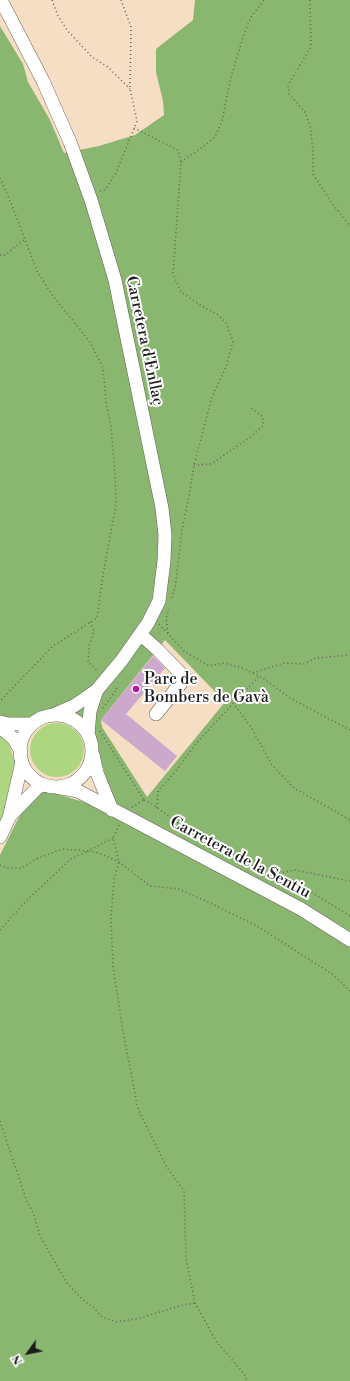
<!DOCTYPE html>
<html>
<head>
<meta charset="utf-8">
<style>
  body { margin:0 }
  #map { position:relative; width:350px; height:1381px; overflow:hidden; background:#f5dec3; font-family:"Libre Bodoni",serif }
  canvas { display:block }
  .north { position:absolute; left:8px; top:1333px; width:40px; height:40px; -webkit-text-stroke:3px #fff; paint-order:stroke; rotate:237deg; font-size:11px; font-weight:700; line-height:16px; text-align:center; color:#1c1c1c }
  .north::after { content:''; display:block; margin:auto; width:14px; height:18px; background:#1c1c1c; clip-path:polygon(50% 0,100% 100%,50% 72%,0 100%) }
</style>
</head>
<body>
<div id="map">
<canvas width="350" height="1381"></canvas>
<div class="north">N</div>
</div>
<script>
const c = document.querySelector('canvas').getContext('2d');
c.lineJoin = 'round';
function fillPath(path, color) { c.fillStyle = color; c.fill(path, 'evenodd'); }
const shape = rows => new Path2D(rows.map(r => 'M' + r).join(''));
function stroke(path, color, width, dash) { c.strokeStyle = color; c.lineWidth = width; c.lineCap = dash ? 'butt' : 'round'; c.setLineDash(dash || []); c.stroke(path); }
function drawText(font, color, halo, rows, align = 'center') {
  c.font = font + ' "Libre Bodoni",serif'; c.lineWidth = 4; c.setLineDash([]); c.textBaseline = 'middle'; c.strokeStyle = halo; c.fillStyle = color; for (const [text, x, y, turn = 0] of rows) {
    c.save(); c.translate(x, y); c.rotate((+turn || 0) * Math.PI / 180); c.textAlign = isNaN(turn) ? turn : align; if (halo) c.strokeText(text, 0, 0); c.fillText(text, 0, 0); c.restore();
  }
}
fillPath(shape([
  '30 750a27 27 0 1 1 54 0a27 27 0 1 1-54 0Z',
  [0,735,9,743,16,767,13,791,0,824]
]), '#aed681');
fillPath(shape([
  [195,0,350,0,350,1381,0,1381,0,855,20,815,43,790,84,802,116,816,103,767,69,706,32,718,9,718,0,715,0,26,23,64,28,82,50,120,64,153,99,146,135,135,164,115,163,101,156,72,156,49,193,20],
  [165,640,225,702,147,797,102,727,101,720]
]), '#8ab76f');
fillPath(shape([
  [153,656,165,668,126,714,177,756,165,771,101,720]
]), '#cca8cd');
const minor = shape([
  [1,0,43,81,70,142,91,200,115,280,162,508,165,535,164,561,159,601,148,623,122,660,97,690,74,706,53,715],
  [140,634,158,650,185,678,156,714],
  '20 751a36 36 0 1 1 72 0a36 36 0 1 1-72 0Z',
  [0,722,8,724,32,724],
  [0,727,14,739,21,752],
  [88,735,90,711,97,690],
  [93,755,97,773,112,810],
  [56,787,78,791,301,909,350,940],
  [10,816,38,787,44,785],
  [0,837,9,818,22,762]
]);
stroke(minor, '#686056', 14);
stroke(shape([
  [52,0,58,16,67,30,92,57,108,67,130,89],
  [310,0,311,47,288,85,289,94,305,112,311,129,313,154,313,174,329,199,348,224,350,225],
  [134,128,178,150,181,162,173,274,181,292,197,303,218,315,226,323,233,341,226,367,212,397,194,465,189,496,182,530,175,588,171,599],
  [181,162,204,146,215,137,222,121,231,77,244,34,251,17,264,0],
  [0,178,11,203,37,271,53,296,90,342,103,368,106,402,111,427,115,473,116,504,103,575,97,618,53,646,0,701],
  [100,191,106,189,116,173,137,121,130,89,131,27,121,0],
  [0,255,5,255,25,239],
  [194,465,211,464,249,438,263,426,263,417,251,408],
  [90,622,94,631,89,646,88,662,98,671],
  [159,624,185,652,209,666,224,663,245,669,264,679,290,698,350,730],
  [168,633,166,619,169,609],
  [253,673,284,663,304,664,316,658,350,655],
  [233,703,251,727,272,765,294,788,350,820],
  [103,708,117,689,114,686],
  [100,731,144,800],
  [144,800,152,804,193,834,244,861,303,887,350,916],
  [132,807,144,800],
  [157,808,158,791,175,772,199,740,259,676],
  [119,825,113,838,119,862,114,879,111,918,113,967,124,1037,138,1109,166,1166,184,1191,186,1258,195,1303,216,1341,245,1375,247,1381],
  [0,865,8,868,22,868,36,859,62,849,88,851,113,838],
  [275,874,295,870,350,881],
  [0,930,26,901,71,859,88,851,99,853,119,862,150,886,179,889,210,903,257,926,332,974,350,991],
  [0,1121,27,1202,33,1212,40,1236,67,1283,83,1300,93,1307,102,1317,117,1322,140,1318,183,1305,195,1303]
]), '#686056', 1.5, [1, 3]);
stroke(minor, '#fff', 13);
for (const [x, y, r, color] of [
  [136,689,4,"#b5179e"]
]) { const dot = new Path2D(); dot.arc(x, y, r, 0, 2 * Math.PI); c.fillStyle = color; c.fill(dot); stroke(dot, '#fff', 1.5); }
drawText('16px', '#1c1c1c', '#fff', [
  ["Carretera d'Enllaç",144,341,78],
  ["Carretera de la Sentiu",240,858,28]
]);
drawText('16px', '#1c1c1c', '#fff', [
  ["Parc de",144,680],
  ["Bombers de Gavà",144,698]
], 'left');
</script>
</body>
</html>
